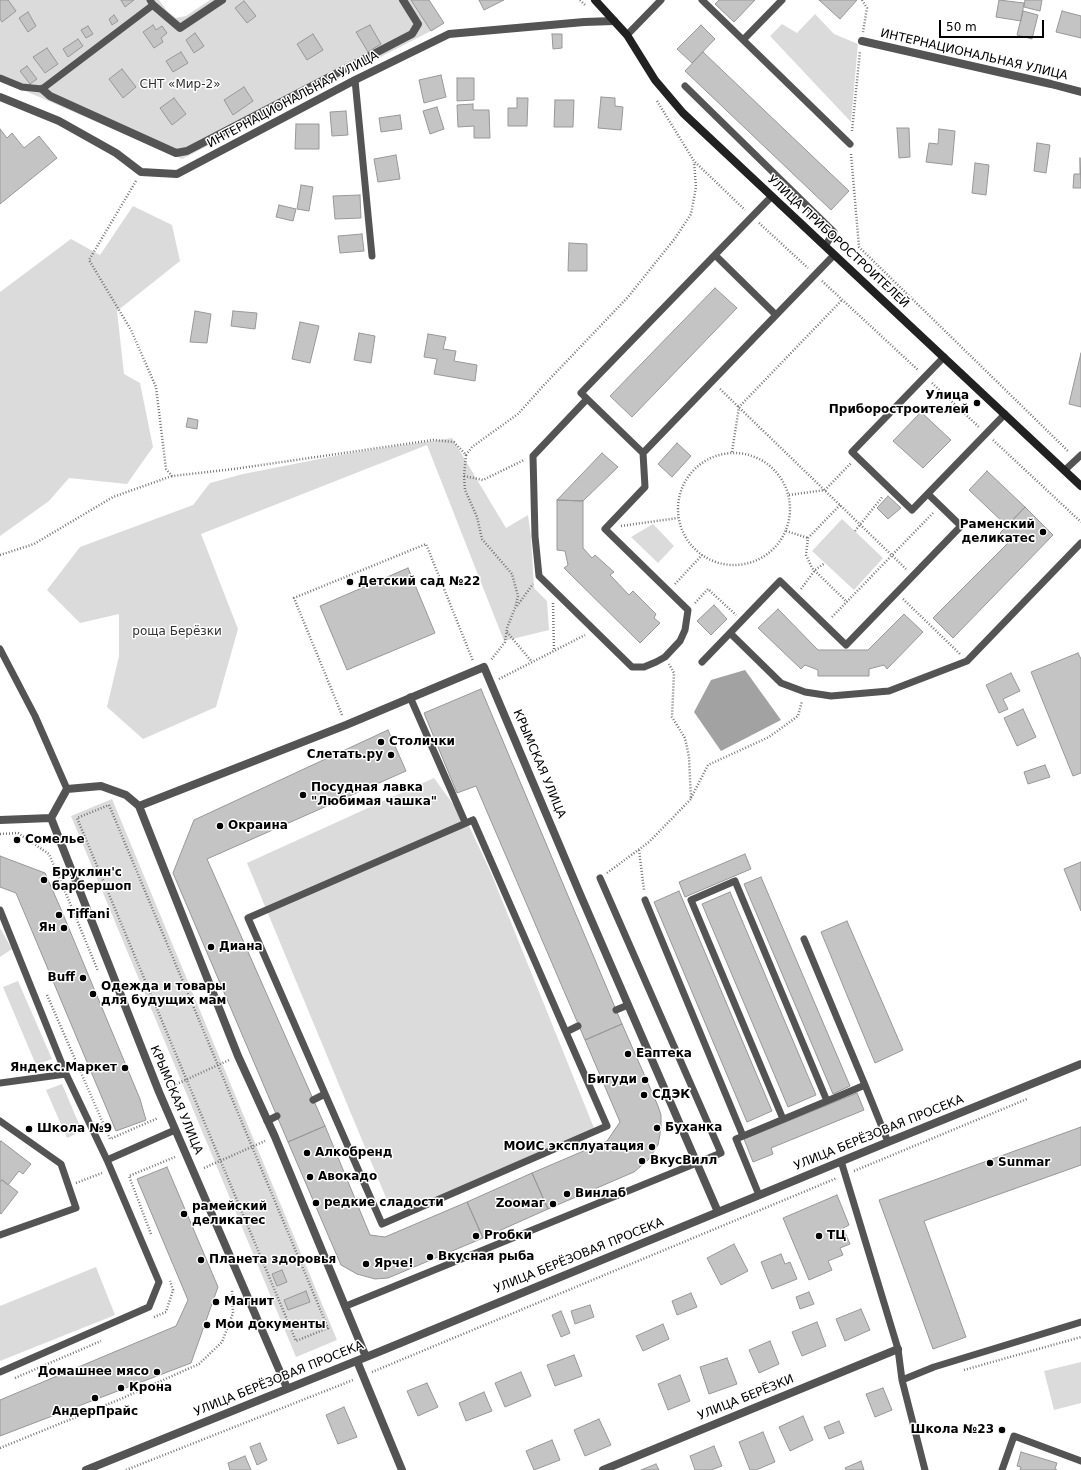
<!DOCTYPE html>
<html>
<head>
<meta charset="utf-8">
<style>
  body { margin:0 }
  #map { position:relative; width:1081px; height:1470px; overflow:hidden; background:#fff; font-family:"DejaVu Sans",sans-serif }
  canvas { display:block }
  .scale { position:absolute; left:939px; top:20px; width:105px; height:18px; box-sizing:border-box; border:2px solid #000; border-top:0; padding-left:5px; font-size:12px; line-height:14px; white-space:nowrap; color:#000; -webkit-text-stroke:3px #fff; paint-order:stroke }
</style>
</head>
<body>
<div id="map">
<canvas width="1081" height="1470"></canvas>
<div class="scale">50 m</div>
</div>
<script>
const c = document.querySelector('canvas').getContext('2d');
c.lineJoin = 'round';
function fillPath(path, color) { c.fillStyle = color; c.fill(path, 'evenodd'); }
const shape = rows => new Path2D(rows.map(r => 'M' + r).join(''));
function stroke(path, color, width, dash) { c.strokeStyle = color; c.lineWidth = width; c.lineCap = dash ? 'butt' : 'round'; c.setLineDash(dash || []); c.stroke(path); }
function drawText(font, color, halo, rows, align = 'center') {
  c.font = font + ' "DejaVu Sans",sans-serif'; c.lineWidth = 3; c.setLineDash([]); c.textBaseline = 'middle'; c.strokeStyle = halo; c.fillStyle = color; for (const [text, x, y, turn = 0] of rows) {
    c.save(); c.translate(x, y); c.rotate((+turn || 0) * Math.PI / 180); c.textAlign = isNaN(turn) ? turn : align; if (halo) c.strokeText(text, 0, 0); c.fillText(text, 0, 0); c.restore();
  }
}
fillPath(shape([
  [0,0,159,0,167,11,176,18,186,16,210,0,411,0,431,31,182,159,0,80],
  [815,14,834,34,858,44,851,122,770,36,782,24,797,33],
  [133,206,172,225,180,261,117,311,124,374,140,383,153,447,127,484,69,478,49,501,0,536,0,292,71,239,100,255],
  [452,438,506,528,528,515,531,537,534,588,547,601,549,630,504,641,427,445,201,534,238,629,216,707,143,739,107,707,119,656,119,614,80,623,47,590,80,547,193,505,210,483,243,474,345,454],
  [842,519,883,558,854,590,812,551],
  [653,524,674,546,658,563,631,537],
  [434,778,469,826,491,873,594,1128,419,1208,389,1205,247,863],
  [112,799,337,1340,296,1357,71,816],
  [0,928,12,949,0,957],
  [18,981,52,1059,36,1065,3,987],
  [62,1084,82,1131,67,1138,46,1090],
  [96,1267,115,1315,0,1361,0,1306],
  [1081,1362,1081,1403,1054,1410,1044,1371]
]), '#dbdbdb');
fillPath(shape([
  [745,670,781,720,721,751,694,712,711,680]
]), '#a2a2a2');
const building = shape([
  [0,0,8,0,16,11,2,22,0,19,0,0],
  [121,0,134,0,125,7,121,0],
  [411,0,429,0,444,23,431,31,411,0],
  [479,0,504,0,484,10,479,0],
  [719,0,755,0,734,22,715,4,719,0],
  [819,0,857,0,840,19,819,0],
  [999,0,1024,3,1021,21,996,17,999,0],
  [1025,0,1042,0,1040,11,1024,7,1025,0],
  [244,1,256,16,247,23,235,8,244,1],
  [1023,11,1038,15,1032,39,1017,35,1023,11],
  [1062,11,1081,16,1081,38,1056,32,1062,11],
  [28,12,36,26,28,32,19,18,28,12],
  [114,15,118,21,112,25,109,19,114,15],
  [153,25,156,30,162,26,167,33,161,38,163,42,154,48,143,32,153,25],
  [370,25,381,44,368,52,356,32,370,25],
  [701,25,715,39,692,63,677,49,701,25],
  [88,26,93,34,86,38,81,30,88,26],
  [195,33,204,46,194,53,186,40,195,33],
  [313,34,323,50,307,60,297,44,313,34],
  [552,34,562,34,562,48,553,49,552,34],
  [78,39,83,46,68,57,63,49,78,39],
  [47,48,58,64,45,73,33,57,47,48],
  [181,52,188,63,173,72,166,61,181,52],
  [703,52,849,191,831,210,685,71,703,52],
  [27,66,37,79,30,84,20,71,27,66],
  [122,69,136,87,123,98,109,79,122,69],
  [441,75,446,97,424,103,419,80,441,75],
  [457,78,474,78,474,100,457,101,457,78],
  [244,87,253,101,233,115,224,100,244,87],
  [601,97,615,98,615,106,623,107,621,130,598,128,601,97],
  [174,98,186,114,172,125,160,108,174,98],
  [517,98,528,98,527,126,508,126,508,108,517,108,517,98],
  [555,100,574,100,573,127,554,127,555,100],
  [473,104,473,110,489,110,490,138,474,138,474,126,458,127,457,105,473,104],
  [437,107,444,129,430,134,423,111,437,107],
  [346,111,348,135,332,136,330,112,346,111],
  [400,115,402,129,381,132,379,118,400,115],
  [296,124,319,124,319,149,295,149,296,124],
  [897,128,909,128,910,157,899,158,897,128],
  [0,129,7,138,12,133,24,148,39,136,57,158,0,204,0,129],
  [939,129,955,131,952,165,926,162,929,143,938,144,939,129],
  [1037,143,1050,145,1046,173,1034,171,1037,143],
  [396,155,400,179,378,182,374,159,396,155],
  [1080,158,1081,188,1073,188,1074,174,1080,174,1080,158],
  [975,163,989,165,986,195,972,193,975,163],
  [301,185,313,187,309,211,297,209,301,185],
  [360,195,361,218,335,219,333,196,360,195],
  [279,205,296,209,293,221,276,217,279,205],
  [362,234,364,251,340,253,338,236,362,234],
  [569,243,587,244,587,271,568,271,569,243],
  [715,288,737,308,632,417,610,396,715,288],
  [195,311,211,314,207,343,190,342,195,311],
  [233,311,257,313,255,329,231,326,233,311],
  [300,322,319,326,310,363,292,359,300,322],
  [359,333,375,336,371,363,354,360,359,333],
  [428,334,446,337,443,349,456,351,454,361,477,365,475,381,434,374,437,359,424,357,428,334],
  [1081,353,1081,407,1069,404,1081,353],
  [921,412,951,440,923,468,893,441,921,412],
  [188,418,198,420,197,429,186,427,188,418],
  [677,443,691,456,672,477,658,464,677,443],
  [602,453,618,467,583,501,557,500,602,453],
  [987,471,1025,507,1007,526,969,490,987,471],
  [888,496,901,508,888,519,877,508,888,496],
  [557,500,583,501,583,548,592,558,595,555,614,572,610,575,629,595,633,591,656,614,654,618,660,623,640,643,564,568,568,565,565,551,557,550,557,500],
  [1025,507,1053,535,953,638,933,618,1009,542,1000,533,1025,507],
  [408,568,435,633,347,670,320,606,408,568],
  [714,605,727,619,711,635,697,621,714,605],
  [778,609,818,650,868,650,904,614,923,632,887,669,884,665,869,669,869,676,818,676,818,670,805,665,801,669,758,628,778,609],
  [1078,653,1081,659,1081,773,1073,776,1031,672,1078,653],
  [1011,673,1020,691,1003,699,1008,709,999,713,986,685,1011,673],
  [481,689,622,1024,585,1040,476,786,457,793,424,713,481,689],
  [1023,709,1036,737,1017,746,1004,718,1023,709],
  [388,730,406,771,207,859,325,1126,288,1142,173,873,194,820,388,730],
  [1045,765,1050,777,1028,784,1024,772,1045,765],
  [745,854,751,869,685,897,679,882,745,854],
  [0,856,45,873,60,907,140,1099,146,1120,116,1131,16,893,0,887,0,856],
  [1081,862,1081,911,1064,869,1081,862],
  [761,877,850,1086,833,1094,744,884,761,877],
  [679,891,772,1111,747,1122,654,902,679,891],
  [730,892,816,1095,788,1107,702,904,730,892],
  [847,921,903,1050,875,1063,821,932,847,921],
  [622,1024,658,1106,661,1115,661,1128,658,1145,648,1160,634,1172,548,1209,532,1173,607,1141,620,1122,585,1040,622,1024],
  [857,1093,864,1110,771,1148,773,1154,753,1162,744,1139,857,1093],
  [325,1126,370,1235,385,1237,467,1202,483,1238,388,1278,375,1279,357,1274,341,1265,288,1142,325,1126],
  [1081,1127,1081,1165,924,1221,966,1337,933,1349,879,1200,1081,1127],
  [1,1141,31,1164,23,1174,19,1171,8,1185,2,1180,0,1182,0,1142,1,1141],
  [167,1167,218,1287,191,1363,0,1436,0,1400,176,1326,188,1300,137,1179,167,1167],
  [532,1173,548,1209,483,1238,467,1202,532,1173],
  [2,1180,18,1192,1,1214,0,1213,0,1182,2,1180],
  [837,1195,849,1225,843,1228,850,1244,840,1248,843,1255,828,1261,832,1270,809,1280,783,1218,837,1195],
  [734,1244,748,1271,721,1285,707,1258,734,1244],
  [781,1254,785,1264,790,1262,797,1279,772,1289,761,1262,781,1254],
  [282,1270,287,1282,277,1286,272,1274,282,1270],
  [306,1291,310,1302,288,1310,284,1300,306,1291],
  [809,1292,814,1304,800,1309,796,1297,809,1292],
  [691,1293,697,1307,677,1315,672,1301,691,1293],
  [590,1305,594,1317,575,1324,571,1311,590,1305],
  [861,1309,870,1330,845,1341,836,1319,861,1309],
  [561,1311,570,1333,561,1337,552,1315,561,1311],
  [817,1322,826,1346,802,1356,792,1332,817,1322],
  [663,1324,669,1339,643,1351,636,1336,663,1324],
  [770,1341,779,1364,759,1373,749,1350,770,1341],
  [574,1355,582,1376,555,1386,547,1365,574,1355],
  [727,1358,737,1384,709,1394,700,1367,727,1358],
  [521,1372,531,1396,505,1407,495,1383,521,1372],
  [680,1375,690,1401,668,1410,658,1384,680,1375],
  [427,1383,438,1407,418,1416,407,1391,427,1383],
  [883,1388,892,1410,875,1417,866,1394,883,1388],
  [484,1392,492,1411,466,1421,459,1403,484,1392],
  [344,1407,357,1437,338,1444,326,1415,344,1407],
  [803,1416,813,1440,790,1451,779,1427,803,1416],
  [599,1419,611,1445,585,1456,574,1430,599,1419],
  [839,1421,844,1433,829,1439,824,1427,839,1421],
  [763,1432,775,1462,756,1470,750,1470,739,1442,763,1432],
  [552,1440,560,1460,534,1470,526,1451,552,1440],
  [260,1443,267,1460,257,1465,250,1447,260,1443],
  [714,1446,722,1466,711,1470,695,1470,690,1456,714,1446],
  [1021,1452,1057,1463,1055,1469,1057,1470,1020,1470,1021,1467,1017,1466,1021,1452],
  [245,1456,251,1470,230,1470,228,1463,245,1456],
  [861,1461,864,1470,846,1470,845,1468,861,1461],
  [656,1464,659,1470,641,1470,656,1464]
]);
fillPath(building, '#c4c4c4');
stroke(building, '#989898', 1);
stroke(shape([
  [580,0,585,5],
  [862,0,867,8,863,32],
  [657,101,694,161,745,210],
  [852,131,860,51],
  [851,154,859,247,1069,452],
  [136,181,89,260,131,330,156,387,166,469,172,476,234,469,433,440,454,442,466,455,464,476,483,480,524,460],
  [759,223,808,268],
  [822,281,918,370],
  [932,383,980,428],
  [720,389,906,569],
  [993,440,1081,522],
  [732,452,739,407,842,300],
  '678 509a56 56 0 1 1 112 0a56 56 0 1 1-112 0Z',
  [466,455,472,447,518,414,543,386,628,297,676,237,691,214,696,187,694,162],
  [464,476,465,490,477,517,482,539,512,574,518,596,515,608,507,628,505,642,491,660],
  [789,495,825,490,851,463],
  [840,505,808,538,806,555,812,568,847,602],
  [621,526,678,518],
  [786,531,808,538],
  [855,531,883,496],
  [0,555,34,544,113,497,172,476],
  [675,584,702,555],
  [801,589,815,570,825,563],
  [903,599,960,654],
  [553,603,554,651],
  [695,603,708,589,736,615],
  [517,606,533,584],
  [832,617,933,513],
  [507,632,532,662],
  [499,679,585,635],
  [342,715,294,598,426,544,473,661],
  [691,798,708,765,769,737,798,716,802,701],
  [109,805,328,1328,296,1341,77,818,109,805],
  [0,834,18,833,49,854,62,884,98,971],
  [639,850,644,890],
  [607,873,649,842,691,799,689,757,685,738,672,717,674,673,669,664],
  [47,995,110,1139,158,1118],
  [168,1088,229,1060],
  [204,1168,265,1141],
  [854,1171,1027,1099],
  [76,1183,102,1173],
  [151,1234,129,1176,175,1157],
  [154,1317,166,1312,173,1290,170,1281],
  [964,1370,1081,1337],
  [372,1372,837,1178],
  [15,1378,101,1341],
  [0,1448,123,1398,199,1364,222,1342,233,1313,232,1289],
  [126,1470,353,1380]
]), '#767676', 2.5, [1, 2]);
stroke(shape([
  [702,0,850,144],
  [627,35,661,0],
  [743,40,782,0],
  [0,78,22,87,42,89,153,5,150,0],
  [355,80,372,256],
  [685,86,834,232,825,246],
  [715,255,776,315],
  [944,357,852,452,912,510,1005,414],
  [587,399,533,456,535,536,539,576,632,667,644,667,656,662,665,657,680,641,685,630,688,610,605,529,645,487,643,453,581,393,771,197],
  [643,453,834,255],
  [1065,470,1081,455],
  [730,633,780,581,846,645,961,526,928,494],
  [0,649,35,716,67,789],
  [702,662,730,633,781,683,805,692,831,696,889,691,967,661,1081,543],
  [410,697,465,822],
  [473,820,607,1126,382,1224,248,918,473,820],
  [645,900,743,1136],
  [0,910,66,1074,107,1160,175,1130],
  [804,939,865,1085],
  [616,1010,628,1005],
  [566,1032,578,1026],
  [0,1083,66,1074],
  [313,1100,325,1094],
  [783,1119,691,900,735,881,827,1101,865,1085,888,1142],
  [0,1121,61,1164,76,1208,0,1235],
  [267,1121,277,1116],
  [841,1161,898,1349,902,1380,925,1470],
  [759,1195,736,1139,827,1101],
  [346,1306,721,1153,600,878],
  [0,1372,149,1307,159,1282,107,1160],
  [902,1380,934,1367,1081,1322],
  [1002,1470,1014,1436,1081,1461]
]), '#545454', 7);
stroke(shape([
  [153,5,180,28,222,0],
  [862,41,1051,84,1081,92],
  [42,89,50,96,176,153,187,151,412,34,418,24,403,0],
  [0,97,59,121,116,153,141,172,177,174,355,80,449,34,584,22,614,21],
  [139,806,346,725,484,667,580,894,718,1212],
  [51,818,67,789,101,786,126,795,139,806,238,1056,275,1137,366,1357],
  [51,818,159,1092,287,1388],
  [0,820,51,818],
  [357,1361,402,1470],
  [86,1470,381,1351,888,1142,1081,1064],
  [603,1470,898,1349]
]), '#545454', 8);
stroke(shape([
  [595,0,627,35,655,80,683,113,1081,486]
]), '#212121', 8);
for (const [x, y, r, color] of [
  [977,403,4,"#000"],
  [1043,532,4,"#000"],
  [350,582,4,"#000"],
  [381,742,4,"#000"],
  [391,755,4,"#000"],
  [303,795,4,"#000"],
  [220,826,4,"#000"],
  [17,840,4,"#000"],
  [44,880,4,"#000"],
  [59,915,4,"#000"],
  [64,928,4,"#000"],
  [211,947,4,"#000"],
  [83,978,4,"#000"],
  [93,994,4,"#000"],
  [628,1054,4,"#000"],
  [125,1068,4,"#000"],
  [645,1080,4,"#000"],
  [644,1095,4,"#000"],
  [657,1128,4,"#000"],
  [29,1129,4,"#000"],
  [652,1147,4,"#000"],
  [307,1153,4,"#000"],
  [642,1161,4,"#000"],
  [990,1163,4,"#000"],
  [310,1177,4,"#000"],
  [567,1194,4,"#000"],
  [316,1203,4,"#000"],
  [553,1204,4,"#000"],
  [184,1214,4,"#000"],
  [476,1236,4,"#000"],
  [819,1236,4,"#000"],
  [430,1257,4,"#000"],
  [201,1260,4,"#000"],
  [366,1264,4,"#000"],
  [216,1302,4,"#000"],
  [207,1325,4,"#000"],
  [157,1372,4,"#000"],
  [121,1388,4,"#000"],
  [95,1398,4,"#000"],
  [1002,1430,4,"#000"]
]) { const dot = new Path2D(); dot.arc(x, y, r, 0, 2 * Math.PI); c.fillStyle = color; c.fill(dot); stroke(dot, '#fff', 1.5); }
drawText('12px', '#000', '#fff', [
  ["ИНТЕРНАЦИОНАЛЬНАЯ УЛИЦА",974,55,13],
  ["ИНТЕРНАЦИОНАЛЬНАЯ УЛИЦА",293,100,-28],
  ["УЛИЦА ПРИБОРОСТРОИТЕЛЕЙ",838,242,43],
  ["КРЫМСКАЯ УЛИЦА",539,764,67],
  ["КРЫМСКАЯ УЛИЦА",176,1100,67],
  ["УЛИЦА БЕРЁЗОВАЯ ПРОСЕКА",879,1133,-22],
  ["УЛИЦА БЕРЁЗОВАЯ ПРОСЕКА",579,1256,-22],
  ["УЛИЦА БЕРЁЗОВАЯ ПРОСЕКА",279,1379,-22],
  ["УЛИЦА БЕРЁЗКИ",746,1398,-22]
]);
drawText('12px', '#323232', '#fff', [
  ["СНТ «Мир-2»",180,85],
  ["роща Берёзки",177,632]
]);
drawText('bold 12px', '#000', '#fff', [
  ["Улица",969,396,"right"],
  ["Приборостроителей",969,410,"right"],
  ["Раменский",1035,525,"right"],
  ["деликатес",1035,539,"right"],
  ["Детский сад №22",358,582],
  ["Столички",389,742],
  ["Слетать.ру",383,755,"right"],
  ["Посудная лавка",311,788],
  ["\"Любимая чашка\"",311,802],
  ["Окраина",228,826],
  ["Сомелье",25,840],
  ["Бруклин'с",52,873],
  ["барбершоп",52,887],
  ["Tiffani",67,915],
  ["Ян",56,928,"right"],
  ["Диана",219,947],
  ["Buff",75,978,"right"],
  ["Одежда и товары",101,987],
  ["для будущих мам",101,1001],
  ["Еаптека",636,1054],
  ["Яндекс.Маркет",117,1068,"right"],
  ["Бигуди",637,1080,"right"],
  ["СДЭК",652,1095],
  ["Буханка",665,1128],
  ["Школа №9",37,1129],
  ["МОИС эксплуатация",644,1147,"right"],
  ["Алкобренд",315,1153],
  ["ВкусВилл",650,1161],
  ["Sunmar",998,1163],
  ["Авокадо",318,1177],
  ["Винлаб",575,1194],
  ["редкие сладости",324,1203],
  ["Zooмаг",545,1204,"right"],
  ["рамейский",192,1207],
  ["деликатес",192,1221],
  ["Proбки",484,1236],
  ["ТЦ",827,1236],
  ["Вкусная рыба",438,1257],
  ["Планета здоровья",209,1260],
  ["Ярче!",374,1264],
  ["Магнит",224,1302],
  ["Мои документы",215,1325],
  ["Домашнее мясо",149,1372,"right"],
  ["Крона",129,1388],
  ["АндерПрайс",95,1412,"center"],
  ["Школа №23",994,1430,"right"]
], 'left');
</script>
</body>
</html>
